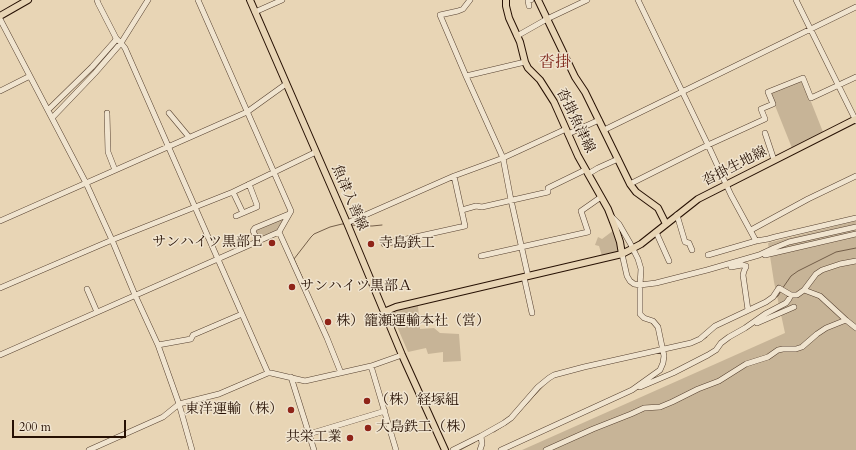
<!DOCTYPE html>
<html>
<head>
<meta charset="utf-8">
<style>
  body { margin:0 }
  #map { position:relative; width:856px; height:450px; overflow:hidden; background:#e8d5b5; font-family:Cardo,serif }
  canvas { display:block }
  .scale { position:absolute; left:12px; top:420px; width:114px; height:18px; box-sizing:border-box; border:2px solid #261003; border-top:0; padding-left:5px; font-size:12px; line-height:14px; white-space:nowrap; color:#261003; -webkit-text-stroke:3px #f0e4cf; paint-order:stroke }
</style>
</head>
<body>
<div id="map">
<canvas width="856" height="450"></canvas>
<div class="scale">200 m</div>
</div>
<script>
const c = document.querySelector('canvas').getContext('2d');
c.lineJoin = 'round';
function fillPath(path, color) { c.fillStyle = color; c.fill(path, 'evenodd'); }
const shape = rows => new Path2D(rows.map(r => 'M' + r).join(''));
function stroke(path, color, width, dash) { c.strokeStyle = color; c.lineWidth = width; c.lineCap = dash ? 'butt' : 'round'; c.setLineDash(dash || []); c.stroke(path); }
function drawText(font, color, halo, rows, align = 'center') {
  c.font = font + ' Cardo,"Noto Serif JP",serif'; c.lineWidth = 3; c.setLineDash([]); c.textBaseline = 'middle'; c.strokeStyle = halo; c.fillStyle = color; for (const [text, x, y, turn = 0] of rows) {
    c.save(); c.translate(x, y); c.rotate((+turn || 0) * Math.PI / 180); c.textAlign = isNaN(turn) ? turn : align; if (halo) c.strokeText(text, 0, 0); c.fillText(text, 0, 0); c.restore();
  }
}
fillPath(shape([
  [802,79,823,132,792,148,770,93],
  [284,218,285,219,278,230,259,238,256,232,257,229],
  [856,221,856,450,522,450,785,333,774,282,768,243],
  [614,230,619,251,618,252,602,256,599,246,595,245,598,237,602,239],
  [418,306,420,329,434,328,440,333,459,334,461,361,443,362,443,352,428,354,426,348,408,352,393,317,392,314,395,312,399,310]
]), '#c7b497');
stroke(shape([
  [350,225,372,226,382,225],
  [303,279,294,259,311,237,314,234,330,227,342,224,345,224],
  [782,289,791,276,798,271,836,252,856,248],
  [775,298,778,296,781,291],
  [701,341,707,337],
  [512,420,545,384],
  [494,432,505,425],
  [460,450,475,442]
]), '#735e49', 1);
const minor = shape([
  [97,0,98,3,116,38,121,43,125,48,268,373],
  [470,0,463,9,458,11,440,15,466,76,503,158,511,200,528,276],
  [638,0,708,145,765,119,761,109,773,104,768,92,803,78,811,98,856,77],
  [796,0,856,121],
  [529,6,528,1,531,0],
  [255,12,282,0],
  [0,19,86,183,112,240,135,295,158,345,179,404,192,450],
  [517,36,547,19,587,0],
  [466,76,525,62],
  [0,91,30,76],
  [48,110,92,67,115,41,116,38],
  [107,113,108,152,115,170],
  [169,113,189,137],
  [52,118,95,73,121,43,148,0],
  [604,130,856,7],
  [765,133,774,160],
  [568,134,599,120],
  [588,174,598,168,618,159],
  [630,184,708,145,731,195,756,241],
  [233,192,243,213],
  [462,210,476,206,482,207,548,192,548,188,585,170],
  [677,215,685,242,689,243,692,250],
  [236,216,257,207,257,205,249,184],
  [0,221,247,112,286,84],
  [347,223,454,176,503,158,566,129],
  [751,230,808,199,856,176],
  [279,232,327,338,341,373],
  [656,232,669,261],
  [258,241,253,231,255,228,289,214],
  [384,244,465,226,454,176],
  [622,254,627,276,630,281,634,284,640,285,656,283,707,270,759,255,774,248,789,242,856,227],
  [708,255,756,241,768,239,775,237,856,218],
  [765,255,856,234],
  [481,256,588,232,581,211,601,197],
  [731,267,742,265,746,266,746,267,744,271,743,275,748,310],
  [524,277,532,313],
  [0,288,112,240,233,192,316,152],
  [87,289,97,312],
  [846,320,856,328],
  [757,323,794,307],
  [158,345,191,339,193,335,242,314],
  [0,355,279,232,291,211,198,0],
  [371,366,396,450],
  [291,377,314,450],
  [640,387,673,373,708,355,716,350,721,343,729,337,745,328,765,314,786,303,789,299,791,295],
  [309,434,385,411],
  [481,436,504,423,511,418,538,387,549,378,554,375,584,367,691,343,700,339,715,326,766,302,773,297,779,288,791,295,797,295,804,290,816,274,822,270,840,264,856,261],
  [89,450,163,417,179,404,219,394,268,373,271,373,305,381,371,366,402,355],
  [453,450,481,436,482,444,480,450],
  [501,450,632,390,660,370,663,363,664,356,658,327,653,321,644,318,640,314,640,285,641,269,638,259,630,243,619,224,612,217],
  [546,450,593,429,631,414,644,408,660,407,672,402,698,389,719,381,746,364,768,357,778,350,783,349,796,349,802,347,817,334,826,328,846,320,820,296,804,290]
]);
const major = shape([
  [250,0,347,223,402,355,445,450],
  [506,0,506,6,509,18,520,42,525,62,528,68,540,80,554,102,578,156,608,209,615,227,620,242,622,254],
  [538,0,575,77,585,92,630,184,636,192,658,208,666,224],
  [0,16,28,0],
  [384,312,396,307,622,254,641,244,698,199,856,119]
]);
stroke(minor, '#564130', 6);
stroke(major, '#261003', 8);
stroke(minor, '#f0e4cf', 5);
stroke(major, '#e8d5b5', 6);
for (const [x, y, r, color] of [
  [272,243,4,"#8f2418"],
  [371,244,4,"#8f2418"],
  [292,287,4,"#8f2418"],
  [328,322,4,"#8f2418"],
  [367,401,4,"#8f2418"],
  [291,410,4,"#8f2418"],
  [368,428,4,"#8f2418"],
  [350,438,4,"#8f2418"]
]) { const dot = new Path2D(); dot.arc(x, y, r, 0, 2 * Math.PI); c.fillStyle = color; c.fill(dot); stroke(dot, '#f0e4cf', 1.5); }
drawText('14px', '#261003', '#f0e4cf', [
  ["沓掛魚津線",575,121,64],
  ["沓掛生地線",735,167,-27],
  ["魚津入善線",349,198,67]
]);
drawText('14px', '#261003', '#f0e4cf', [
  ["サンハイツ黒部Ｅ",264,243,"right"],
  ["寺島鉄工",379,244],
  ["サンハイツ黒部Ａ",300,287],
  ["株）籠瀬運輸本社（営）",336,322],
  ["（株）経塚組",375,401],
  ["東洋運輸（株）",283,410,"right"],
  ["大島鉄工（株）",376,428],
  ["共栄工業",342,438,"right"]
], 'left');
drawText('16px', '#7a1f14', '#f0e4cf', [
  ["沓掛",555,63]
]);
</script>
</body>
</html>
